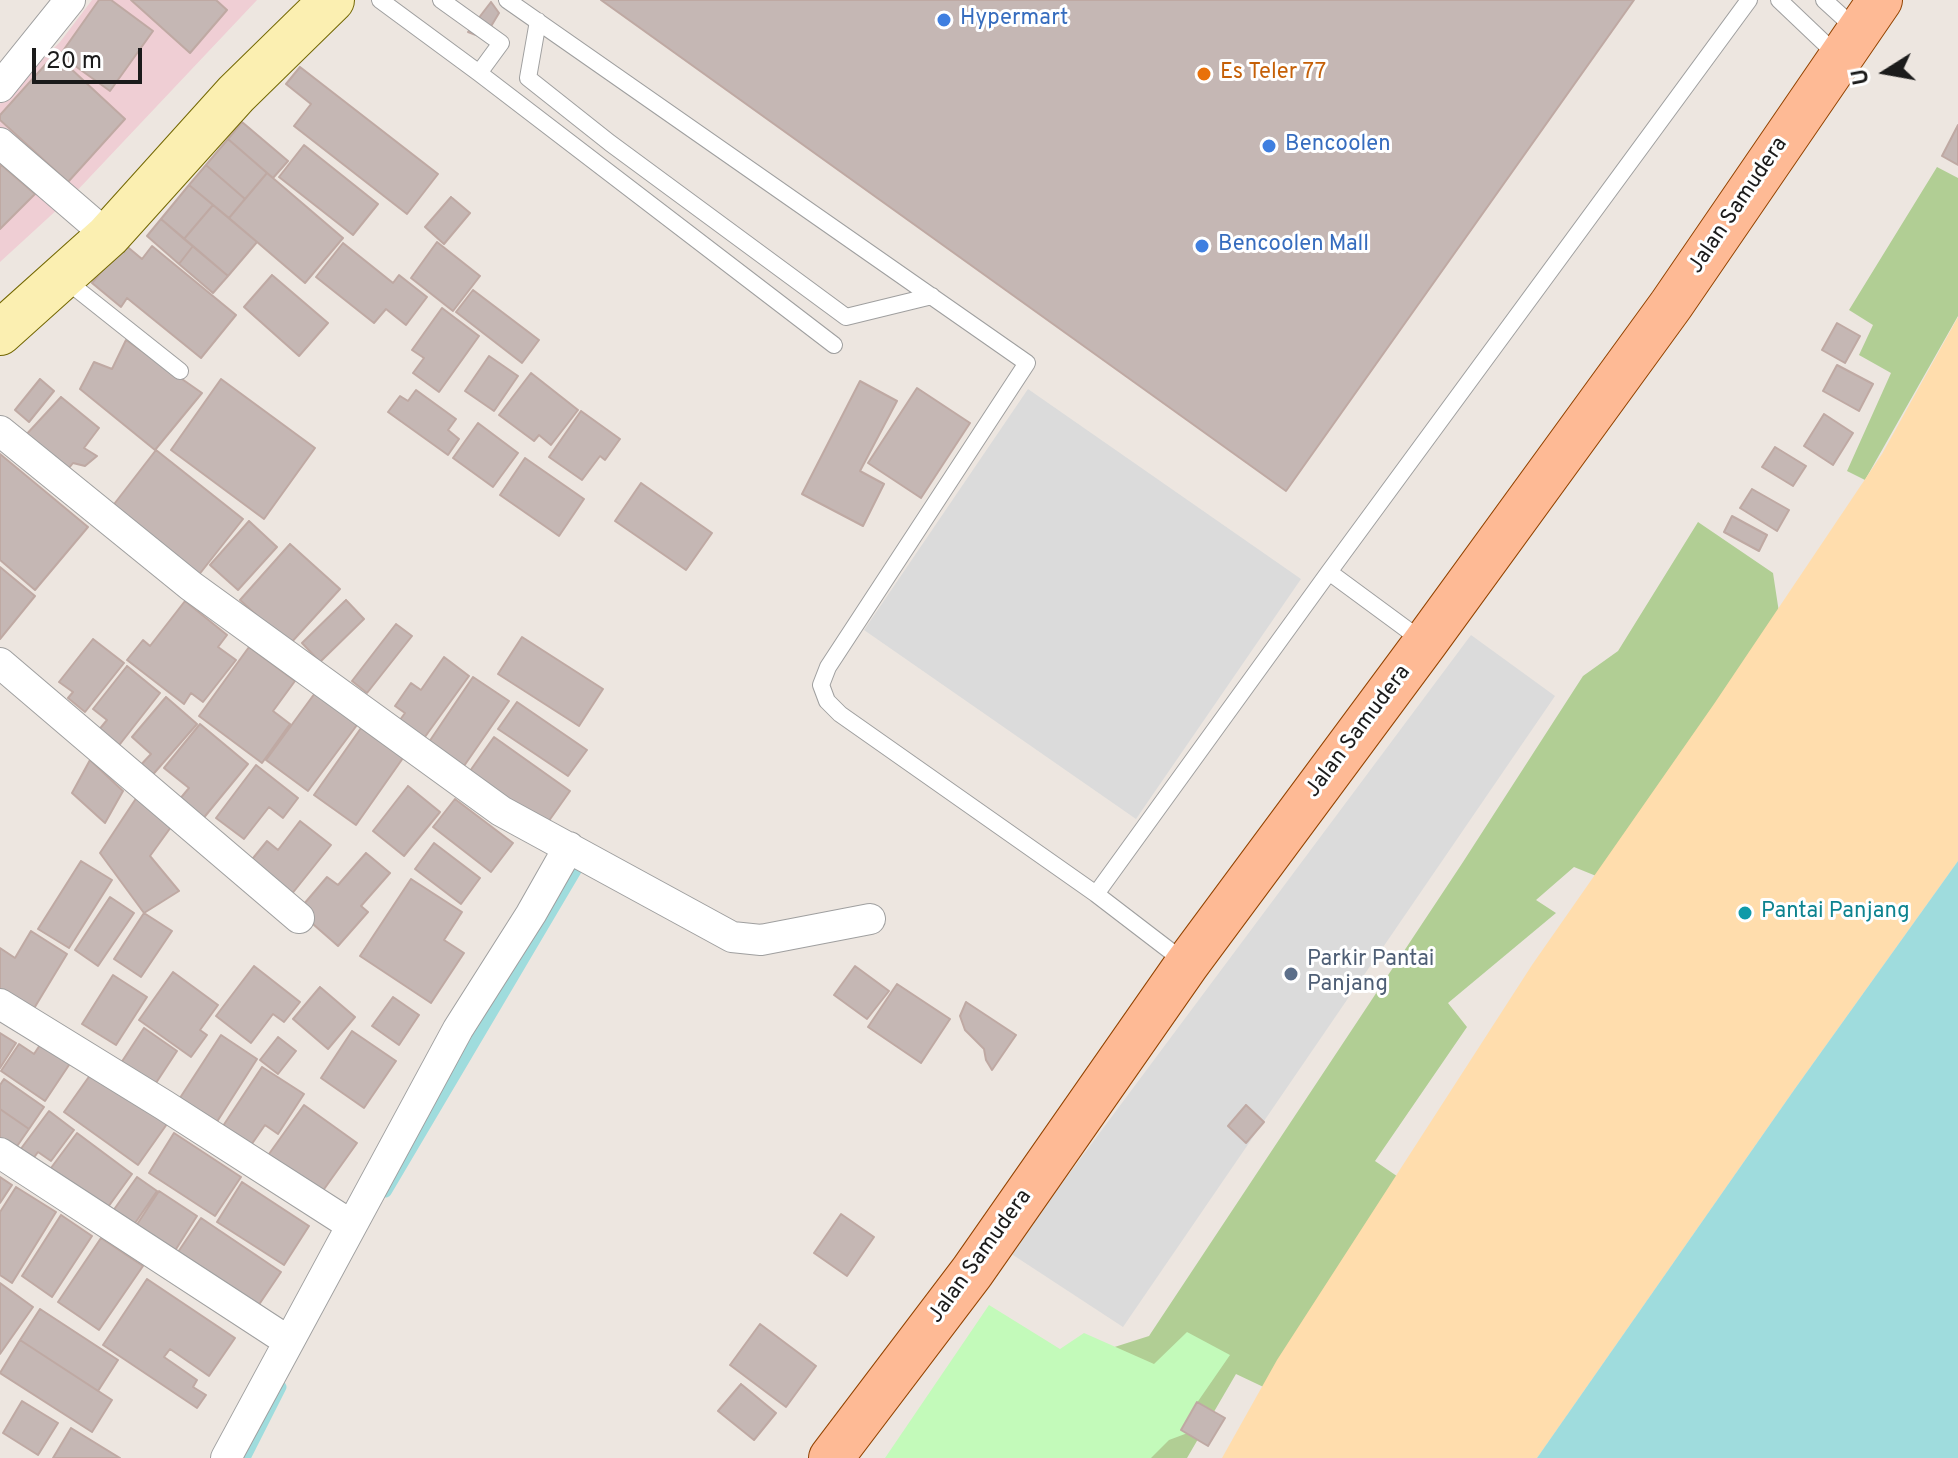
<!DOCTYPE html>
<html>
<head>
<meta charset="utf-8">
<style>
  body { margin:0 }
  #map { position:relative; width:1958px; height:1458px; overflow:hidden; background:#ede6e0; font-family:Overpass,sans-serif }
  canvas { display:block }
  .north { position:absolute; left:1846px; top:32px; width:80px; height:80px; -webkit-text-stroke:6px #fff; paint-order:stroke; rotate:259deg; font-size:22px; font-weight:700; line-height:32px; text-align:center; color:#1b1b1b }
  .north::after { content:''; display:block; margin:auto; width:28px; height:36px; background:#1b1b1b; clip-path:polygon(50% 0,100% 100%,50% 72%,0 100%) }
  .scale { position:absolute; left:32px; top:48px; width:110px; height:36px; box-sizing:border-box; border:4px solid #1b1b1b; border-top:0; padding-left:10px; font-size:24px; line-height:28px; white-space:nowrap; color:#1b1b1b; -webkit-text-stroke:6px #fff; paint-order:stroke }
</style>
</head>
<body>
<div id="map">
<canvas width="1958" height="1458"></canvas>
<div class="north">U</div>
<div class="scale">20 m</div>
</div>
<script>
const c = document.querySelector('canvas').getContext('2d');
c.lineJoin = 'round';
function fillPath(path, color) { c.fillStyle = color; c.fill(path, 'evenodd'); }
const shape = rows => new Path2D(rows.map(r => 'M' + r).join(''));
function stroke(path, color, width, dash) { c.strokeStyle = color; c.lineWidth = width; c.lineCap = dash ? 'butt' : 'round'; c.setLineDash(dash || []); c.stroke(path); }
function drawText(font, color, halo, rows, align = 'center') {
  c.font = font + ' Overpass,sans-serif'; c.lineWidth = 6; c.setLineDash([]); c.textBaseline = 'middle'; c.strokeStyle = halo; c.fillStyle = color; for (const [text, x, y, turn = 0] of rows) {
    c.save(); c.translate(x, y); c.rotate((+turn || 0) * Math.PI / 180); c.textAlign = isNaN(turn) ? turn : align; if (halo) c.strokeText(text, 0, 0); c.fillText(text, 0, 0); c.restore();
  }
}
fillPath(shape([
  [92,0,257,0,72,196,0,262,0,104,2,100,60,42]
]), '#efced4');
fillPath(shape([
  [1937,167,1958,178,1958,316,1865,480,1847,471,1891,373,1859,355,1873,325,1849,310],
  [1698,522,1773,573,1785,652,1643,895,1574,867,1536,900,1556,913,1448,1003,1467,1027,1375,1161,1436,1203,1274,1392,1236,1374,1187,1458,943,1458,1055,1366,1149,1336,1463,862,1583,676,1618,651]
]), '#b1ce94');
fillPath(shape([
  [1958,317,1958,861,1794,1090,1537,1458,1222,1458,1277,1360,1532,965,1714,704,1882,454]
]), '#ffddad');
fillPath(shape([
  [989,1305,1060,1349,1084,1333,1154,1364,1187,1332,1230,1355,1192,1410,1193,1431,1169,1440,1151,1458,885,1458]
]), '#c3faba');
fillPath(shape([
  [1028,389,1301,579,1136,819,864,630],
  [1471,635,1555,696,1123,1327,1010,1253]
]), '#dbdbdb');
fillPath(shape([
  [1958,861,1958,1458,1537,1458,1794,1090]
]), '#9fdcdd');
stroke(shape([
  [386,1192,577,869],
  [245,1458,281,1387]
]), '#9fdcdd', 11);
const building = shape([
  [99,0,111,0,153,31,110,91,60,55,99,0],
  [131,0,216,0,227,10,190,53,131,0],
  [601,0,1634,0,1286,491,601,0],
  [491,2,499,13,484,38,468,32,491,2],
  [55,54,125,119,68,182,0,120,0,115,55,54],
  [300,67,438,174,407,214,294,126,311,104,286,84,300,67],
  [242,122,288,161,273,178,228,139,242,122],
  [1958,125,1958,165,1942,156,1958,125],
  [228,139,267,173,245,199,206,165,228,139],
  [304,145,378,204,353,235,279,177,304,145],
  [0,164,35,194,0,229,0,164],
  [206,165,245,199,229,218,189,185,206,165],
  [267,173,343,238,305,283,229,218,267,173],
  [189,185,213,205,184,239,161,219,189,185],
  [451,197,470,213,444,244,425,227,451,197],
  [213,205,257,242,228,276,184,239,213,205],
  [161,219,193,246,179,264,147,236,161,219],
  [437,242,480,276,453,311,411,278,437,242],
  [343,243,393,283,399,275,427,297,406,325,386,309,374,323,316,277,343,243],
  [124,244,142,259,152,246,236,315,201,358,127,298,121,307,92,283,124,244],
  [193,246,228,276,213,293,179,264,193,246],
  [272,275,328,323,299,356,244,307,272,275],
  [473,290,539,340,522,363,456,312,473,290],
  [442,308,479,336,439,392,413,373,424,358,412,350,442,308],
  [1837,323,1860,336,1845,363,1822,350,1837,323],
  [126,340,202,393,155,450,80,389,94,362,112,369,126,340],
  [489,356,518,376,494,411,465,391,489,356],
  [1837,365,1873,384,1859,411,1823,391,1837,365],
  [531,373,578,410,551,445,539,435,534,441,499,415,531,373],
  [40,379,54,391,29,422,15,410,40,379],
  [221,379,315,448,264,519,171,450,221,379],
  [860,381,897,401,860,471,884,484,863,526,802,494,860,381],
  [917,388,970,423,921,498,868,463,917,388],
  [416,390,456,419,448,430,459,439,448,455,388,412,400,396,408,401,416,390],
  [61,397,99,428,84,448,97,456,85,466,73,463,65,473,24,437,61,397],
  [581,411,620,439,605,460,600,456,582,480,549,457,581,411],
  [1824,414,1853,433,1833,465,1804,446,1824,414],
  [478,423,518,453,493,487,453,458,478,423],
  [1775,447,1806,466,1793,486,1762,467,1775,447],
  [156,450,243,519,194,581,108,512,156,450],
  [0,454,88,527,35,590,0,560,0,454],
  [525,458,584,499,559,536,500,495,525,458],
  [641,483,712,533,686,570,615,521,641,483],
  [1752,489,1789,510,1777,531,1740,508,1752,489],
  [1732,516,1767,535,1759,551,1724,532,1732,516],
  [249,521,277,547,238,590,210,565,249,521],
  [290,544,340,589,289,645,240,600,290,544],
  [0,567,35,596,0,639,0,567],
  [346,600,364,619,320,662,302,643,346,600],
  [185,601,227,635,218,647,236,660,203,702,191,693,184,704,127,660,143,640,150,646,185,601],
  [396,624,412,636,367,693,352,681,396,624],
  [522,637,603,689,579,726,498,674,522,637],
  [93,639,124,663,85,712,68,698,73,692,59,682,93,639],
  [249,647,295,681,273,711,290,724,262,763,199,716,249,647],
  [444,657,469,676,422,741,397,724,405,713,395,706,411,683,421,690,444,657],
  [127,666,160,693,113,753,93,737,107,720,93,709,127,666],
  [473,677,509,701,464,766,429,742,473,677],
  [315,693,357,725,308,791,266,760,315,693],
  [166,697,197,724,149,779,137,769,151,754,132,737,166,697],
  [517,702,587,750,568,776,498,729,517,702],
  [200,724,248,764,197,826,174,806,189,788,164,768,200,724],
  [361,728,403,758,356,825,314,795,361,728],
  [494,737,570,791,541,832,465,778,494,737],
  [90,760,123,791,105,823,72,793,90,760],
  [256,765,298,798,283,818,269,807,244,839,216,818,256,765],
  [408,786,440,812,404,856,373,831,408,786],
  [137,797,171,827,150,856,179,891,144,913,100,853,137,797],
  [455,799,513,843,491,872,433,827,455,799],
  [300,821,331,845,287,900,245,868,267,841,278,850,300,821],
  [434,843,480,878,461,904,415,869,434,843],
  [366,853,390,873,361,906,368,912,338,946,298,911,327,877,338,885,366,853],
  [81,861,112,880,69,948,38,929,81,861],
  [411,879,462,912,444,940,464,953,431,1003,360,956,411,879],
  [110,897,134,913,98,966,75,950,110,897],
  [144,913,172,931,141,977,114,959,144,913],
  [31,931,67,954,30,1015,0,996,0,948,15,958,31,931],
  [254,966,300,1002,284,1022,273,1014,251,1043,216,1016,254,966],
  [855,966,889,991,867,1019,834,995,855,966],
  [173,972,218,1005,200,1030,207,1035,191,1057,139,1020,173,972],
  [113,975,147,997,116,1045,82,1024,113,975],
  [897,984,950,1019,921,1063,868,1027,897,984],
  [320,987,355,1017,328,1049,293,1019,320,987],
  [393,997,419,1015,399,1045,372,1026,393,997],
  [966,1002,1016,1035,992,1070,986,1060,984,1049,965,1030,960,1016,966,1002],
  [144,1028,177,1051,152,1089,119,1066,144,1028],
  [352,1031,396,1061,364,1108,321,1078,352,1031],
  [0,1033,16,1043,0,1068,0,1033],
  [221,1035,257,1059,213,1128,176,1104,221,1035],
  [278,1037,296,1051,278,1074,260,1060,278,1037],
  [42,1042,71,1062,45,1101,1,1071,19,1044,34,1054,42,1042],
  [262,1067,304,1094,278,1134,265,1125,249,1148,221,1129,262,1067],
  [93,1071,167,1124,138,1165,64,1112,93,1071],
  [4,1079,44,1107,29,1129,0,1109,0,1085,4,1079],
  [304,1105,357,1143,317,1199,264,1161,304,1105],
  [1246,1105,1264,1122,1246,1143,1228,1126,1246,1105],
  [0,1109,29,1129,13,1152,0,1144,0,1109],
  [49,1111,74,1130,51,1161,38,1152,30,1163,17,1154,49,1111],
  [77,1133,132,1174,103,1214,48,1172,77,1133],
  [174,1133,241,1177,215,1216,149,1173,174,1133],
  [0,1177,12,1185,0,1203,0,1177],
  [137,1177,157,1191,129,1232,108,1218,137,1177],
  [242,1182,309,1226,284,1265,217,1222,242,1182],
  [16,1187,56,1212,12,1283,0,1275,0,1212,16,1187],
  [159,1191,197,1216,171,1257,132,1232,159,1191],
  [841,1214,874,1237,847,1276,814,1253,841,1214],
  [61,1215,92,1236,52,1297,22,1276,61,1215],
  [201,1218,281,1272,254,1312,174,1258,201,1218],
  [101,1238,143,1266,99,1330,58,1302,101,1238],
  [147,1279,235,1338,209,1376,170,1349,164,1357,197,1380,193,1387,206,1395,197,1408,103,1345,147,1279],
  [0,1283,33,1307,0,1354,0,1283],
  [40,1309,118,1360,98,1391,20,1340,40,1309],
  [760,1324,816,1366,786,1407,730,1365,760,1324],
  [20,1340,112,1400,92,1432,0,1373,20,1340],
  [741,1384,776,1413,754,1440,718,1411,741,1384],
  [22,1401,58,1423,38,1455,3,1433,22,1401],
  [1197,1402,1225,1418,1208,1446,1181,1430,1197,1402],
  [71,1428,120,1458,53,1458,71,1428]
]);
fillPath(building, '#c5b7b4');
stroke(building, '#bfa9a3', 2);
const lane = shape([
  [380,0,479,73,834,345],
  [441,0,501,43,479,73],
  [507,0,1027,363,828,667,821,685,827,701,840,714,1096,894,1186,963],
  [1779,0,1839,57],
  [1824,0,1858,31],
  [538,21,528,78,610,143,846,317,932,296],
  [63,278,180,371],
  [1329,572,1424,642],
  [1096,894,1329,572,1749,0]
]);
const street = shape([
  [0,87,70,0],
  [0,143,108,236],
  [0,431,191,586,501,811,732,937,761,940,870,919],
  [0,663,299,918],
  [0,1004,164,1105,351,1225],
  [0,1153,288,1341],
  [226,1458,458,1029,531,914,569,847]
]);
const secondary = shape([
  [0,333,108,236,236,94,332,0]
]);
const primary = shape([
  [831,1458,972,1272,1187,964,1425,643,1671,305,1880,0]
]);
stroke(lane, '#9f9f9f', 18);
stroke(street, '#9f9f9f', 32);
stroke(secondary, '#736702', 46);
stroke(primary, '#934300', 46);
stroke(lane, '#fff', 16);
stroke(street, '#fff', 30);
stroke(secondary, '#fbefb1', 44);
stroke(primary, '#feba95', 44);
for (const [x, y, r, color] of [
  [944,20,8,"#3f7fe0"],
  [1204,74,8,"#e8710a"],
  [1269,146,8,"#3f7fe0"],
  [1202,246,8,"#3f7fe0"],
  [1745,913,8,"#0f9aa8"],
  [1291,974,8,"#5c6f8a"]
]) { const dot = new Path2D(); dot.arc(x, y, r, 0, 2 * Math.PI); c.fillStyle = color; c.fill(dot); stroke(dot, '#fff', 3); }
drawText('22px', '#366cbe', '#fff', [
  ["Hypermart",960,20],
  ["Bencoolen",1285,146],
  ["Bencoolen Mall",1218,246]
], 'left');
drawText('22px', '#c56008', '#fff', [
  ["Es Teler 77",1220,74]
], 'left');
drawText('22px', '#1b1b1b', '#fff', [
  ["Jalan Samudera",1739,206,-56],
  ["Jalan Samudera",1359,732,-53],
  ["Jalan Samudera",981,1257,-54]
]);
drawText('22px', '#0d838f', '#fff', [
  ["Pantai Panjang",1761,913]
], 'left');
drawText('22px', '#4e5e75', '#fff', [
  ["Parkir Pantai",1307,961],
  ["Panjang",1307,986]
], 'left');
</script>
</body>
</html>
